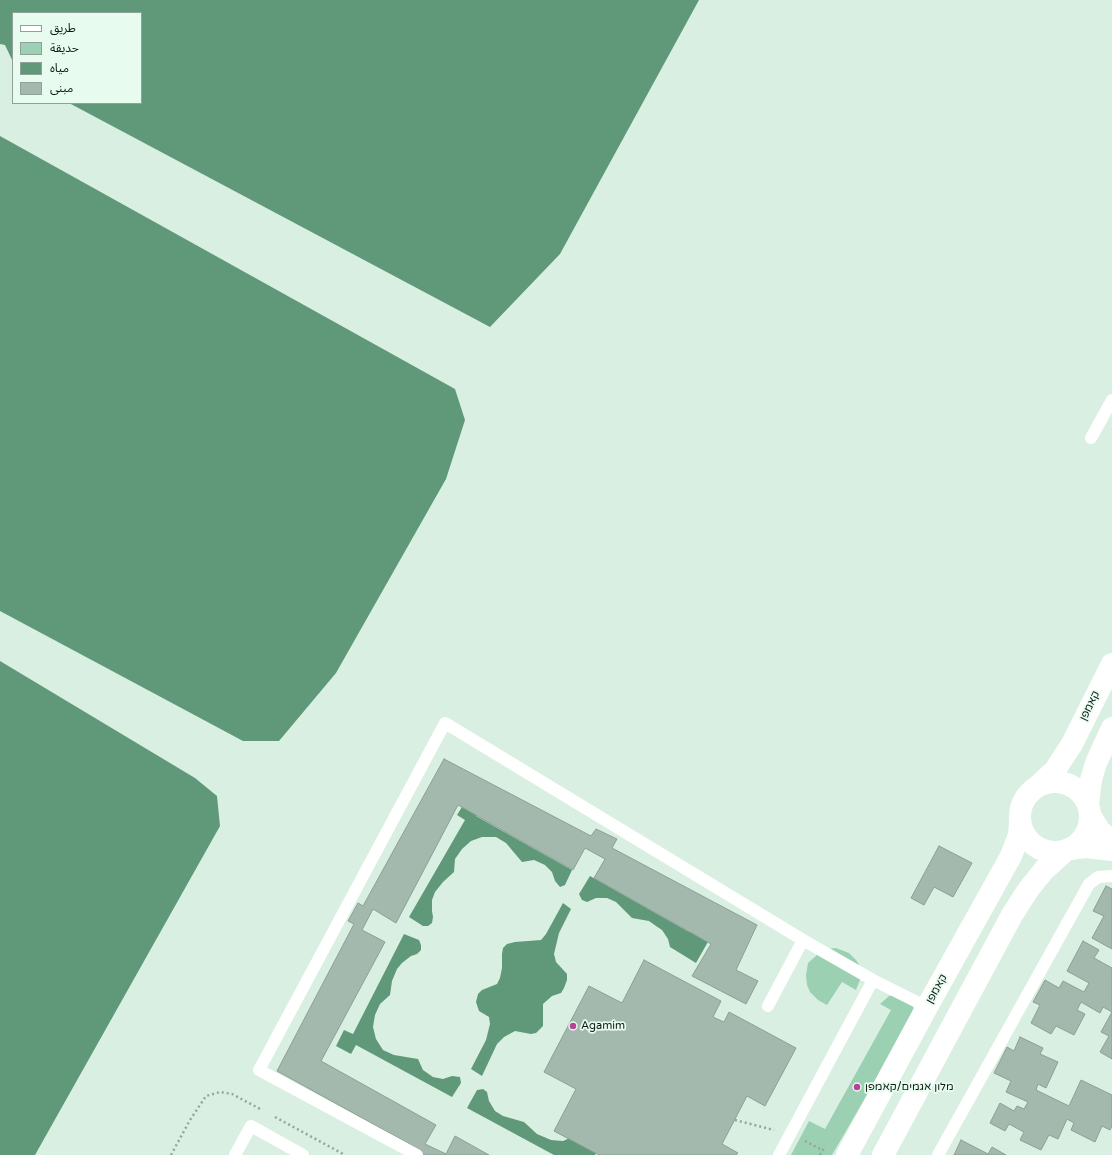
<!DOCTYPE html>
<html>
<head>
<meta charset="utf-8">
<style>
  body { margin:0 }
  #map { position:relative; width:1112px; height:1155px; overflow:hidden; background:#d9efe2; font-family:"Varela Round","Noto Sans Arabic",sans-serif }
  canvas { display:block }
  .legend { position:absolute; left:12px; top:12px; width:130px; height:92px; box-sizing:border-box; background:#e7fcef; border:1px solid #91a198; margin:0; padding:5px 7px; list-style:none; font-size:12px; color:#111915 }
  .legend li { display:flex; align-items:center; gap:8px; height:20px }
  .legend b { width:20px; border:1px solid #91a198 }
</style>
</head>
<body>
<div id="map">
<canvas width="1112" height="1155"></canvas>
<ul class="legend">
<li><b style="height:5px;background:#fff"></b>طريق</li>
<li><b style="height:11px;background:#9cd0b3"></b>حديقة</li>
<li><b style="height:11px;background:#5f997a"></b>مياه</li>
<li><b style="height:11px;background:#a4b9ad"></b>مبنى</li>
</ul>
</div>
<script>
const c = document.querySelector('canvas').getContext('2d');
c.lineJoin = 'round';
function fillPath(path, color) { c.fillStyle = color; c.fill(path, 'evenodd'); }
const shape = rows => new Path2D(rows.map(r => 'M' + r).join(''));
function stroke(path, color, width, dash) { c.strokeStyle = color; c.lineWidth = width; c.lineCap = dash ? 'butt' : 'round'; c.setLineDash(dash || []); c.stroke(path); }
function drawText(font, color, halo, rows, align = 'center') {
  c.font = font + ' "Varela Round","Noto Sans Hebrew",sans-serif'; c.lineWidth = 3.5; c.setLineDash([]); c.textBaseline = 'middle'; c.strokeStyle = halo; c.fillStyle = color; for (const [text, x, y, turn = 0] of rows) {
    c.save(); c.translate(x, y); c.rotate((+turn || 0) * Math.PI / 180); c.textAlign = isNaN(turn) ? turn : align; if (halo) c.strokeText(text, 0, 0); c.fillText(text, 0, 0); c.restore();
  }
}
fillPath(shape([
  [836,948,849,953,856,960,861,968,861,977,856,990,842,982,827,1005,818,1000,810,992,807,985,806,975,808,963,817,955,826,949],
  [898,995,911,1003,914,1009,913,1016,832,1155,791,1155,809,1121,825,1129,891,1010,880,1004,889,996]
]), '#9cd0b3');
fillPath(shape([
  [0,0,699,0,560,254,490,327,69,103,141,103,141,13,13,13,13,62,5,45,0,44],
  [0,136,455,389,465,420,446,479,336,673,279,741,243,741,0,611],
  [0,661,195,778,217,796,220,826,35,1155,0,1155],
  [467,799,481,807,476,816,572,870,565,885,560,887,555,881,552,872,545,865,534,860,522,862,506,843,496,837,482,837,471,841,462,849,455,859,454,872,443,882,435,892,432,900,432,911,433,917,432,923,428,926,423,926,409,917,465,820,457,815],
  [590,876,689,932,695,923,713,933,696,963,670,947,668,939,662,930,656,926,649,921,632,918,616,902,607,898,596,898,587,902,582,900,579,894],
  [563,903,571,909,559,933,554,954,556,962,567,974,567,980,564,988,561,993,552,996,543,1004,543,1026,536,1033,531,1034,515,1031,504,1037,497,1044,482,1076,471,1069,486,1040,490,1024,489,1017,479,1011,476,1002,478,994,482,990,497,984,500,978,502,968,502,954,503,948,507,944,515,942,541,940,546,934],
  [404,934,419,940,421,945,421,950,417,954,411,956,402,963,397,969,392,981,390,995,380,1004,375,1015,373,1027,376,1039,383,1050,394,1055,418,1059,423,1070,433,1077,443,1079,452,1076,460,1077,461,1083,452,1097,356,1045,351,1054,336,1046,344,1030,353,1034],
  [483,1089,487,1092,489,1101,495,1111,503,1116,524,1122,537,1134,551,1140,563,1141,570,1138,597,1152,595,1155,554,1155,467,1108,477,1090]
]), '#5f997a');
const building = shape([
  [444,759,591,836,596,829,617,839,612,848,757,925,736,970,758,981,746,1004,692,976,711,944,594,878,605,859,585,848,573,870,458,805,396,923,373,909,362,930,385,942,321,1061,436,1125,425,1144,446,1154,455,1136,489,1155,419,1155,422,1151,277,1071,354,924,348,921,358,903,363,906,444,759],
  [939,846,972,863,953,897,934,887,924,905,911,898,939,846],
  [1106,886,1112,889,1112,949,1092,938,1104,916,1093,911,1106,886],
  [1083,941,1099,950,1094,958,1112,968,1112,1059,1100,1052,1109,1036,1101,1032,1112,1012,1103,1007,1100,1013,1081,1002,1077,1010,1085,1014,1074,1035,1056,1026,1051,1034,1031,1023,1040,1005,1033,1002,1045,980,1059,988,1063,981,1084,992,1089,983,1067,971,1083,941],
  [644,960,721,1001,713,1017,724,1022,729,1012,796,1048,765,1106,747,1096,722,1144,738,1153,736,1155,599,1155,554,1131,576,1089,544,1072,589,986,622,1003,644,960],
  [1020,1037,1043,1048,1040,1054,1058,1062,1046,1088,1038,1084,1036,1090,1069,1106,1081,1080,1112,1095,1112,1126,1110,1130,1102,1126,1095,1142,1071,1130,1074,1123,1067,1119,1058,1139,1049,1135,1041,1150,1020,1140,1024,1132,1009,1124,1005,1131,990,1123,1000,1103,1014,1111,1017,1106,1024,1109,1028,1102,1006,1092,1011,1081,994,1073,1007,1047,1014,1051,1020,1037],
  [961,1140,988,1154,992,1147,1006,1155,954,1155,961,1140]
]);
fillPath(building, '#a4b9ad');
stroke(building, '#8b9f93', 1);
stroke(shape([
  [275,1117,345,1155],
  [735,1120,774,1130],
  [805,1141,822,1150],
  [171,1155,190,1120,206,1096,220,1092,232,1094,262,1110],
  [820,1155,825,1146]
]), '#94a59b', 2.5, [2, 3]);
stroke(shape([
  [1091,438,1112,400],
  [768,1006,803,940],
  [235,1155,251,1126,303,1155],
  [417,1155,259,1070,445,723,803,940,873,980,927,1007],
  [779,1155,873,980],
  [938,1155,1089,884,1098,877,1112,876]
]), '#fff', 12);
stroke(shape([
  [1090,815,1100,831,1112,841],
  [1070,849,1086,847,1112,850]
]), '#fff', 22);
stroke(shape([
  '1020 817a35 35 0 1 1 70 0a35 35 0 1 1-70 0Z',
  [1039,785,1055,770,1072,744,1112,664],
  [1088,805,1091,780,1096,763,1112,728],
  [847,1155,927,1007,1011,856,1019,835,1020,822],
  [883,1155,1012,915,1028,890,1044,870,1065,851]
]), '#fff', 22);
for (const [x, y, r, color] of [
  [573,1026,4,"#b94299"],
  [857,1087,4,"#b94299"]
]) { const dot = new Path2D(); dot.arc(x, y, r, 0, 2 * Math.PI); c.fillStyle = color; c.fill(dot); stroke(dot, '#e7fcef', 1.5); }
drawText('11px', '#111915', '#e7fcef', [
  ["קאמפן",1090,706,-64],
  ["קאמפן",937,989,-61]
]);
drawText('11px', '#111915', '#e7fcef', [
  ["Agamim",581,1026],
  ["מלון אגמים/קאמפן",865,1087]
], 'left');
</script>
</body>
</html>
